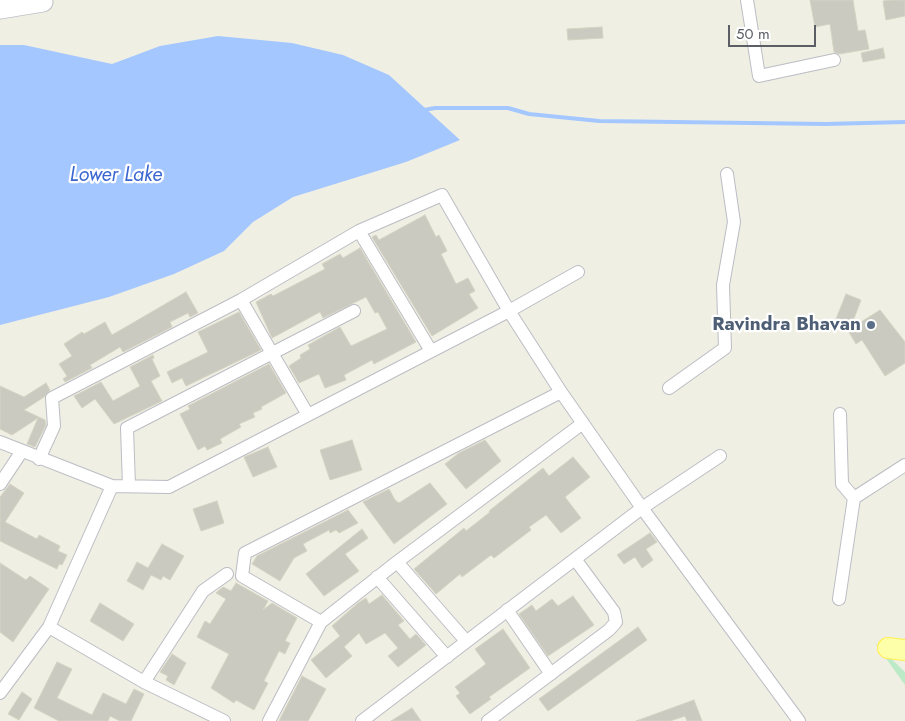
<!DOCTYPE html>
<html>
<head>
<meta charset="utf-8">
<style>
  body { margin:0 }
  #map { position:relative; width:905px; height:721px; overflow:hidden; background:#f0efe4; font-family:Jost,sans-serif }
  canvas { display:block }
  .scale { position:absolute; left:728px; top:25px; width:88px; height:22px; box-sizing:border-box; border:2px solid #5c5e66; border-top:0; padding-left:6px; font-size:15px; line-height:18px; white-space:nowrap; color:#5c5e66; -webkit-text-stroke:4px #fff; paint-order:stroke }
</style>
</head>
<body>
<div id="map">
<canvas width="905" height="721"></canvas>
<div class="scale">50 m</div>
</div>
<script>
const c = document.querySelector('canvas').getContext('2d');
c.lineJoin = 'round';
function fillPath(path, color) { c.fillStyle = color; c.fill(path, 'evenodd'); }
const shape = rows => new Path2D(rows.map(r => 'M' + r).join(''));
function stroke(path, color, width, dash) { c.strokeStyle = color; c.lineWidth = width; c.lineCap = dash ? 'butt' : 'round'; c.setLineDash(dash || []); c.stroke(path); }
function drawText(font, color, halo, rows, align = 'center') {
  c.font = font + ' Jost,sans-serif'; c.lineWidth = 4.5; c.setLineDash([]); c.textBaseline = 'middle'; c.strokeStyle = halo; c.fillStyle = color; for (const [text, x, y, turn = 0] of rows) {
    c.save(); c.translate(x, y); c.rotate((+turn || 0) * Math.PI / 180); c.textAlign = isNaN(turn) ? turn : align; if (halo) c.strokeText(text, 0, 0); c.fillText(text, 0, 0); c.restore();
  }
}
fillPath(shape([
  [875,643,905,672,905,685]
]), '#bdeac6');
fillPath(shape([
  [218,36,292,43,343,55,389,75,460,140,406,162,293,197,253,222,224,251,174,274,109,297,0,325,0,45,24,45,112,64,160,46]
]), '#a4c7ff');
stroke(shape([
  [424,110,435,108,508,108,529,114,599,121,826,124,905,122]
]), '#a4c7ff', 4);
const building = shape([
  [810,0,853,0,858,31,865,30,869,49,839,54,834,52,830,24,815,27,810,0],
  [892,0,905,0,905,16,886,20,883,1,892,0],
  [602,27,603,38,568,40,567,29,602,27],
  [883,48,885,58,863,62,861,53,883,48],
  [425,215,436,237,439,235,447,251,441,254,456,284,468,278,475,291,469,294,478,308,432,336,372,237,376,235,379,240,425,215],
  [360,248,416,342,374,364,372,360,344,375,346,380,325,388,319,374,299,383,289,366,301,358,300,355,310,349,308,345,340,327,351,346,387,329,378,312,375,313,366,297,323,318,320,312,272,338,256,302,271,294,273,296,325,269,322,264,340,254,343,258,360,248],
  [186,292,198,313,190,317,188,313,170,322,172,327,123,352,120,347,90,365,92,368,65,382,63,379,67,376,59,364,72,356,64,344,82,332,84,334,105,322,112,335,186,292],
  [846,294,861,300,850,329,880,310,905,342,905,363,885,376,862,340,856,344,843,322,836,319,846,294],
  [239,312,261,350,186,386,182,378,172,383,167,372,208,352,198,332,239,312],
  [153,355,154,358,152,359,160,376,151,381,162,401,114,424,95,399,82,408,74,396,101,382,113,401,140,386,130,367,153,355],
  [269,364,286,393,261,407,262,409,253,413,255,417,239,424,241,427,220,439,222,443,207,450,205,446,198,450,180,414,190,409,188,406,269,364],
  [46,383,50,390,44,397,24,410,45,420,46,425,35,447,27,444,38,418,12,435,0,429,0,386,24,397,46,383],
  [352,440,362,470,330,480,320,450,352,440],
  [485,440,501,461,466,489,445,464,459,453,485,440],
  [268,447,277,467,253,477,244,457,268,447],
  [573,457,590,477,565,497,581,518,561,533,546,515,529,527,531,530,494,558,491,555,462,577,460,574,436,594,414,569,464,528,466,531,490,512,489,511,543,468,549,476,573,457],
  [430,483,447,504,394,544,363,502,389,489,395,500,399,503,430,483],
  [10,484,24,493,5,522,37,539,39,535,60,546,58,551,67,555,62,565,59,564,57,569,0,541,0,497,10,484],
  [217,501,224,523,201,531,193,509,217,501],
  [348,510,358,523,339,533,336,530,330,533,329,530,303,544,307,551,294,558,280,581,252,564,257,556,348,510],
  [362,529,368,538,345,554,359,571,324,596,306,574,362,529],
  [650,533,657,542,646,549,653,560,642,568,635,557,624,564,617,555,650,533],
  [162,544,184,556,170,580,163,576,161,580,151,575,143,590,127,581,137,562,148,568,162,544],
  [0,563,26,580,30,576,49,589,13,642,0,632,0,563],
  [236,583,268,601,263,610,272,603,297,618,285,641,290,643,285,654,279,651,264,681,268,683,254,710,236,700,234,703,211,688,229,654,197,637,205,621,210,624,226,599,216,593,218,591,223,587,231,591,236,583],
  [382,595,404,621,398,625,410,639,416,634,426,645,398,667,388,656,398,648,385,633,366,644,359,633,344,647,352,656,326,678,311,660,340,636,332,626,358,603,366,598,369,604,382,595],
  [573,596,594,625,548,656,519,614,532,605,536,611,552,599,558,606,573,596],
  [100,603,134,624,123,641,90,621,100,603],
  [638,627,647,640,548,711,539,699,638,627],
  [503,629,530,668,489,697,491,699,470,714,456,696,460,693,455,687,486,664,475,649,503,629],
  [172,654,186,663,174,685,166,680,168,676,160,672,172,654],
  [57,662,72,669,57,698,92,715,103,693,126,704,134,689,144,694,131,721,120,721,110,716,108,721,59,721,34,708,57,662],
  [302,676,326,689,308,721,279,721,302,676],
  [22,692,32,699,19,720,8,714,22,692],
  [694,700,702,721,687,721,685,716,670,721,636,721,694,700],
  [412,708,421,721,391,721,412,708]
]);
fillPath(building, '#cbcac0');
stroke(building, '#d5d3c1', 1);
const street = shape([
  [747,0,759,76,834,60],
  [359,231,431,351],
  [241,300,308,415],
  [669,388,725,348,723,285,734,222,727,174],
  [0,442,112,486,169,487,509,311,578,272],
  [39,459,54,426,52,398,241,300,359,231,442,195,509,311,561,392,642,508,799,721],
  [0,484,22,451],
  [129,486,127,428,354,311],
  [854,498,905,465],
  [397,562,466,641],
  [377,577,447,657],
  [839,599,854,498,842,484,840,414],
  [507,610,551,674],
  [321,622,242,576,245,553,561,392],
  [49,627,144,682,224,721],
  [144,682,203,591,227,574],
  [0,693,49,627,112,486],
  [269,721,321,622,397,562,583,423],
  [362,721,642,508,720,456],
  [488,721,609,630,616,622,614,612,575,559]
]);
const secondary = shape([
  [0,9,43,2]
]);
const primary = shape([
  [888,648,905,650]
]);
stroke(street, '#bbbdc4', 14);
stroke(secondary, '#bec0c8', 21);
stroke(primary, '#ffee4d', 22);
stroke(street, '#fff', 12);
stroke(secondary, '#fff', 19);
stroke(primary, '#fdffa9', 20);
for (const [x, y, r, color] of [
  [871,325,5,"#5c6f8a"]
]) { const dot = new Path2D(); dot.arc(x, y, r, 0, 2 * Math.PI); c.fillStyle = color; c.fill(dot); stroke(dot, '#fff', 2); }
drawText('bold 19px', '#4e5e75', '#fff', [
  ["Ravindra Bhavan",861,325]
], 'right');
drawText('italic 20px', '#3a67d0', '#fff', [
  ["Lower Lake",116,176]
]);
</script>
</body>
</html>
